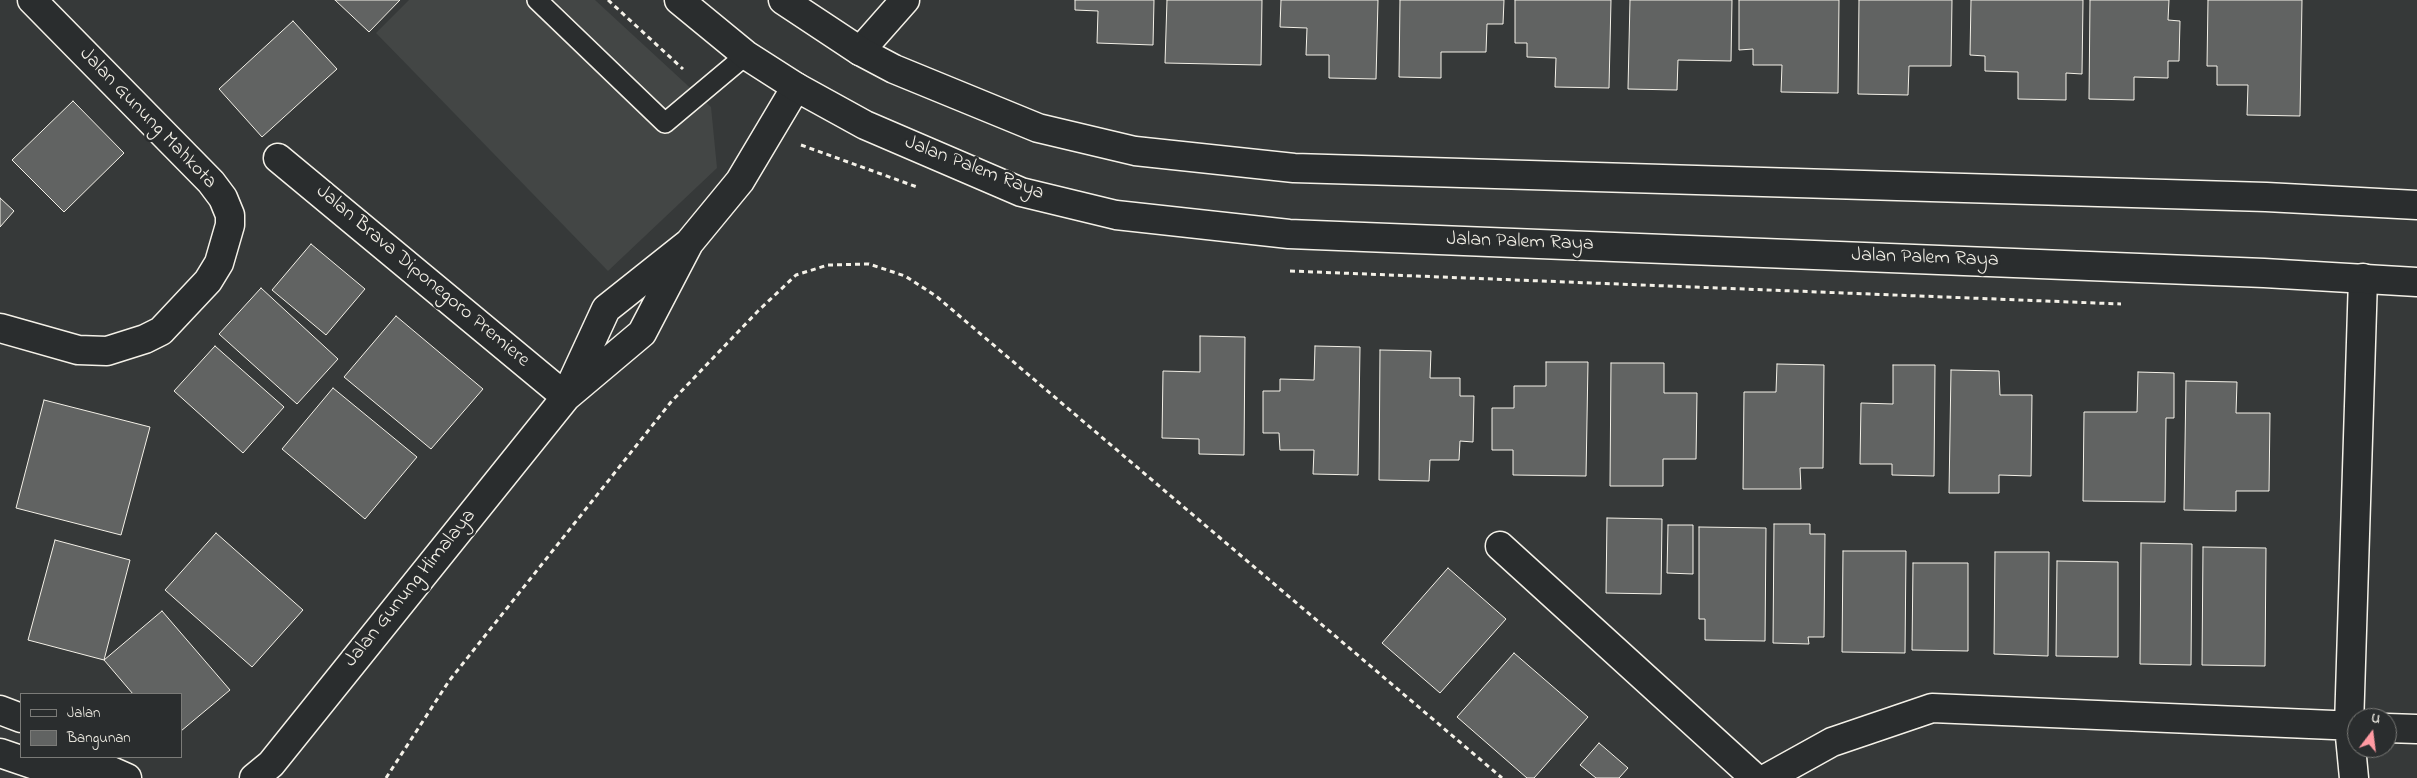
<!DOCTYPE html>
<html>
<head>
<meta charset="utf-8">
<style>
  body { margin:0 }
  #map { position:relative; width:2417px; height:778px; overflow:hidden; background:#363939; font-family:"Indie Flower",sans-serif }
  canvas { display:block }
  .legend { position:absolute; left:20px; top:693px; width:162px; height:65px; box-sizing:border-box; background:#2a2d2e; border:1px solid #7b7b78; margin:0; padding:6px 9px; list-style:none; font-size:15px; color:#f4f1e8 }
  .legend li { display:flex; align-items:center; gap:10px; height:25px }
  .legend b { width:25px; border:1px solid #7b7b78 }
  .north { position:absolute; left:2347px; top:708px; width:50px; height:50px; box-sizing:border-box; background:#2a2d2e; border:1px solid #7b7b78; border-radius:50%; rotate:15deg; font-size:14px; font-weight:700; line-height:20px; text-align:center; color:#f4f1e8 }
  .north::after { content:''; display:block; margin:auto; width:18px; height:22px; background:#ff9aa2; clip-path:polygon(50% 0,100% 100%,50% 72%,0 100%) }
</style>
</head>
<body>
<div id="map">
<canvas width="2417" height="778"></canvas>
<ul class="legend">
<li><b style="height:6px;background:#2a2d2e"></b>Jalan</li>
<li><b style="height:14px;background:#616362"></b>Bangunan</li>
</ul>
<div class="north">U</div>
</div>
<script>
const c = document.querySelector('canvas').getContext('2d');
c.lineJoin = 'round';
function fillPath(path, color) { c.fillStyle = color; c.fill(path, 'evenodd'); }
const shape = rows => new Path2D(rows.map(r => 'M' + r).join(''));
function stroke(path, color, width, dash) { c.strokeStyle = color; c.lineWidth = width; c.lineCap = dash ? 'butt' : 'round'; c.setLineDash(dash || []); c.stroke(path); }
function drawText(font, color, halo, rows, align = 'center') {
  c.font = font + ' "Indie Flower",sans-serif'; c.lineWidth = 5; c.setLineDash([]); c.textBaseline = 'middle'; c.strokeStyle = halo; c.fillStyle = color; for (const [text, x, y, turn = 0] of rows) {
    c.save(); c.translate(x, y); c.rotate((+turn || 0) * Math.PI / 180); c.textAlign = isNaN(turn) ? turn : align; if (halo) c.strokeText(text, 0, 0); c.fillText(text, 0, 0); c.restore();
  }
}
fillPath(shape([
  [409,0,595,0,711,107,717,168,608,271,376,33]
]), '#434645');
const building = shape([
  [335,0,400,0,369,32,335,0],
  [1075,0,1154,0,1153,45,1097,43,1098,11,1075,10,1075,0],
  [1167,0,1262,0,1261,65,1165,63,1167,0],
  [1281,0,1378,0,1376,79,1329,78,1329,55,1306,55,1307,28,1280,27,1281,0],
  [1400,0,1504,0,1503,24,1487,24,1486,52,1441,52,1441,78,1399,77,1400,0],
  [1515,0,1611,0,1609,88,1555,87,1556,58,1527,57,1527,43,1515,43,1515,0],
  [1630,0,1732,0,1731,61,1678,60,1677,90,1628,89,1630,0],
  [1739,0,1839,0,1838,93,1781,92,1782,65,1753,65,1753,49,1739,50,1739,0],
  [1859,0,1952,0,1951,66,1909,66,1908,95,1858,94,1859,0],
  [1971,0,2083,0,2082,74,2066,73,2066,100,2018,99,2018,72,1985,71,1985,56,1970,55,1971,0],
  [2090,0,2169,0,2168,20,2180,21,2179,61,2168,61,2168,78,2134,77,2134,100,2089,99,2090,0],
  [2208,0,2302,0,2300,116,2247,115,2248,85,2217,85,2217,66,2207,66,2208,0],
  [293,21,337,69,262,137,219,89,293,21],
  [73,101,124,153,64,212,12,160,73,101],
  [0,198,14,211,0,227,0,198],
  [311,244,365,289,326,335,272,290,311,244],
  [261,288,338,359,297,404,219,334,261,288],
  [396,316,483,389,431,449,344,377,396,316],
  [1200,336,1245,337,1244,455,1199,454,1199,439,1162,438,1163,371,1200,372,1200,336],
  [215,346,284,407,243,453,174,391,215,346],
  [1315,346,1360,347,1358,475,1313,474,1314,450,1280,450,1279,433,1263,433,1263,391,1280,391,1280,379,1314,380,1315,346],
  [1380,350,1431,351,1430,378,1460,378,1460,396,1474,396,1473,442,1460,441,1459,460,1430,460,1429,481,1379,480,1380,350],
  [1546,362,1588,362,1586,476,1513,475,1513,450,1492,450,1492,408,1514,408,1514,386,1546,386,1546,362],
  [1611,363,1664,363,1664,393,1697,393,1696,459,1663,459,1663,486,1610,486,1611,363],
  [1777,364,1824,365,1823,468,1800,468,1801,489,1743,489,1744,392,1776,392,1777,364],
  [1893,365,1935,365,1934,476,1892,475,1892,464,1860,464,1861,403,1893,404,1893,365],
  [1951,370,1999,371,2000,395,2032,395,2031,476,1999,475,1999,493,1949,493,1951,370],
  [2138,372,2174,373,2174,418,2166,418,2165,502,2083,501,2084,412,2137,412,2138,372],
  [2186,381,2237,382,2236,413,2270,413,2269,491,2236,491,2236,511,2184,510,2186,381],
  [333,388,417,457,365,519,282,449,333,388],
  [44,400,150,427,121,535,16,508,44,400],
  [1607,518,1662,519,1661,594,1606,593,1607,518],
  [1774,524,1810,524,1810,534,1825,534,1824,637,1808,637,1809,644,1773,643,1774,524],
  [1668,525,1693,525,1693,574,1667,573,1668,525],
  [1699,527,1766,528,1765,641,1705,640,1705,619,1699,619,1699,527],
  [216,533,303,610,252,667,165,590,216,533],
  [55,540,130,560,104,660,28,640,55,540],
  [2141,543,2192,544,2191,665,2140,664,2141,543],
  [2203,547,2266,548,2265,666,2202,665,2203,547],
  [1843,551,1906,551,1905,653,1842,652,1843,551],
  [1995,552,2049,552,2048,656,1994,654,1995,552],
  [2057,561,2118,562,2118,657,2056,656,2057,561],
  [1913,563,1968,563,1968,651,1912,650,1913,563],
  [1448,568,1506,619,1440,693,1382,643,1448,568],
  [162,611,230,690,181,731,181,694,133,694,104,660,162,611],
  [1514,653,1588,717,1534,778,1527,778,1457,717,1514,653],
  [1599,743,1628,768,1619,778,1596,778,1580,765,1599,743]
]);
fillPath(building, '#616362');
stroke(building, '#f4f1e8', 1);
const service = shape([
  [537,0,665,123,746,55]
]);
const minor = shape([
  [860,51,905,0],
  [278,158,566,397],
  [0,328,78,350,107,351,145,339,161,331,208,281,219,263,230,225,230,215,223,198,211,182,32,0],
  [569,389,606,309,689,243,740,181,796,87],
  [1500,546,1755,778],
  [0,710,21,718],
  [2387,728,2417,729],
  [0,753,38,766,61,768,100,766],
  [89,757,100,766,127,778],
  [254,778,271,764,566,397,642,333,689,243],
  [1767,778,1832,742,1932,708,2357,726],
  [2354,778,2349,726,2363,278]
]);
const tertiary = shape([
  [679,0,746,55,796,87,865,125,1021,192,1116,215,1289,234,2264,273,2417,282],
  [783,0,860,51,894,69,1038,128,1135,151,1294,168,2266,197,2417,205]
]);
stroke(service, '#f4f1e8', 22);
stroke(minor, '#f4f1e8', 31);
stroke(tertiary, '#f4f1e8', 31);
stroke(shape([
  [608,0,683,69],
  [801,145,917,187],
  [1290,271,2121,304],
  [386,778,449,681,671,402,758,311,796,275,828,265,869,264,905,276,936,296,1502,778]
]), '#f4f1e8', 3, [5, 4]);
stroke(service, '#2a2d2e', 19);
stroke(minor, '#2a2d2e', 28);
stroke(tertiary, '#2a2d2e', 28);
drawText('20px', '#f4f1e8', '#2a2d2e', [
  ["Jalan Gunung Mahkota",147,119,46],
  ["Jalan Palem Raya",974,169,21],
  ["Jalan Palem Raya",1520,243,2],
  ["Jalan Palem Raya",1925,259,2],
  ["Jalan Brava Diponegoro Premiere",422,277,40],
  ["Jalan Gunung Himalaya",411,589,-51]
]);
</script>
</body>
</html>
